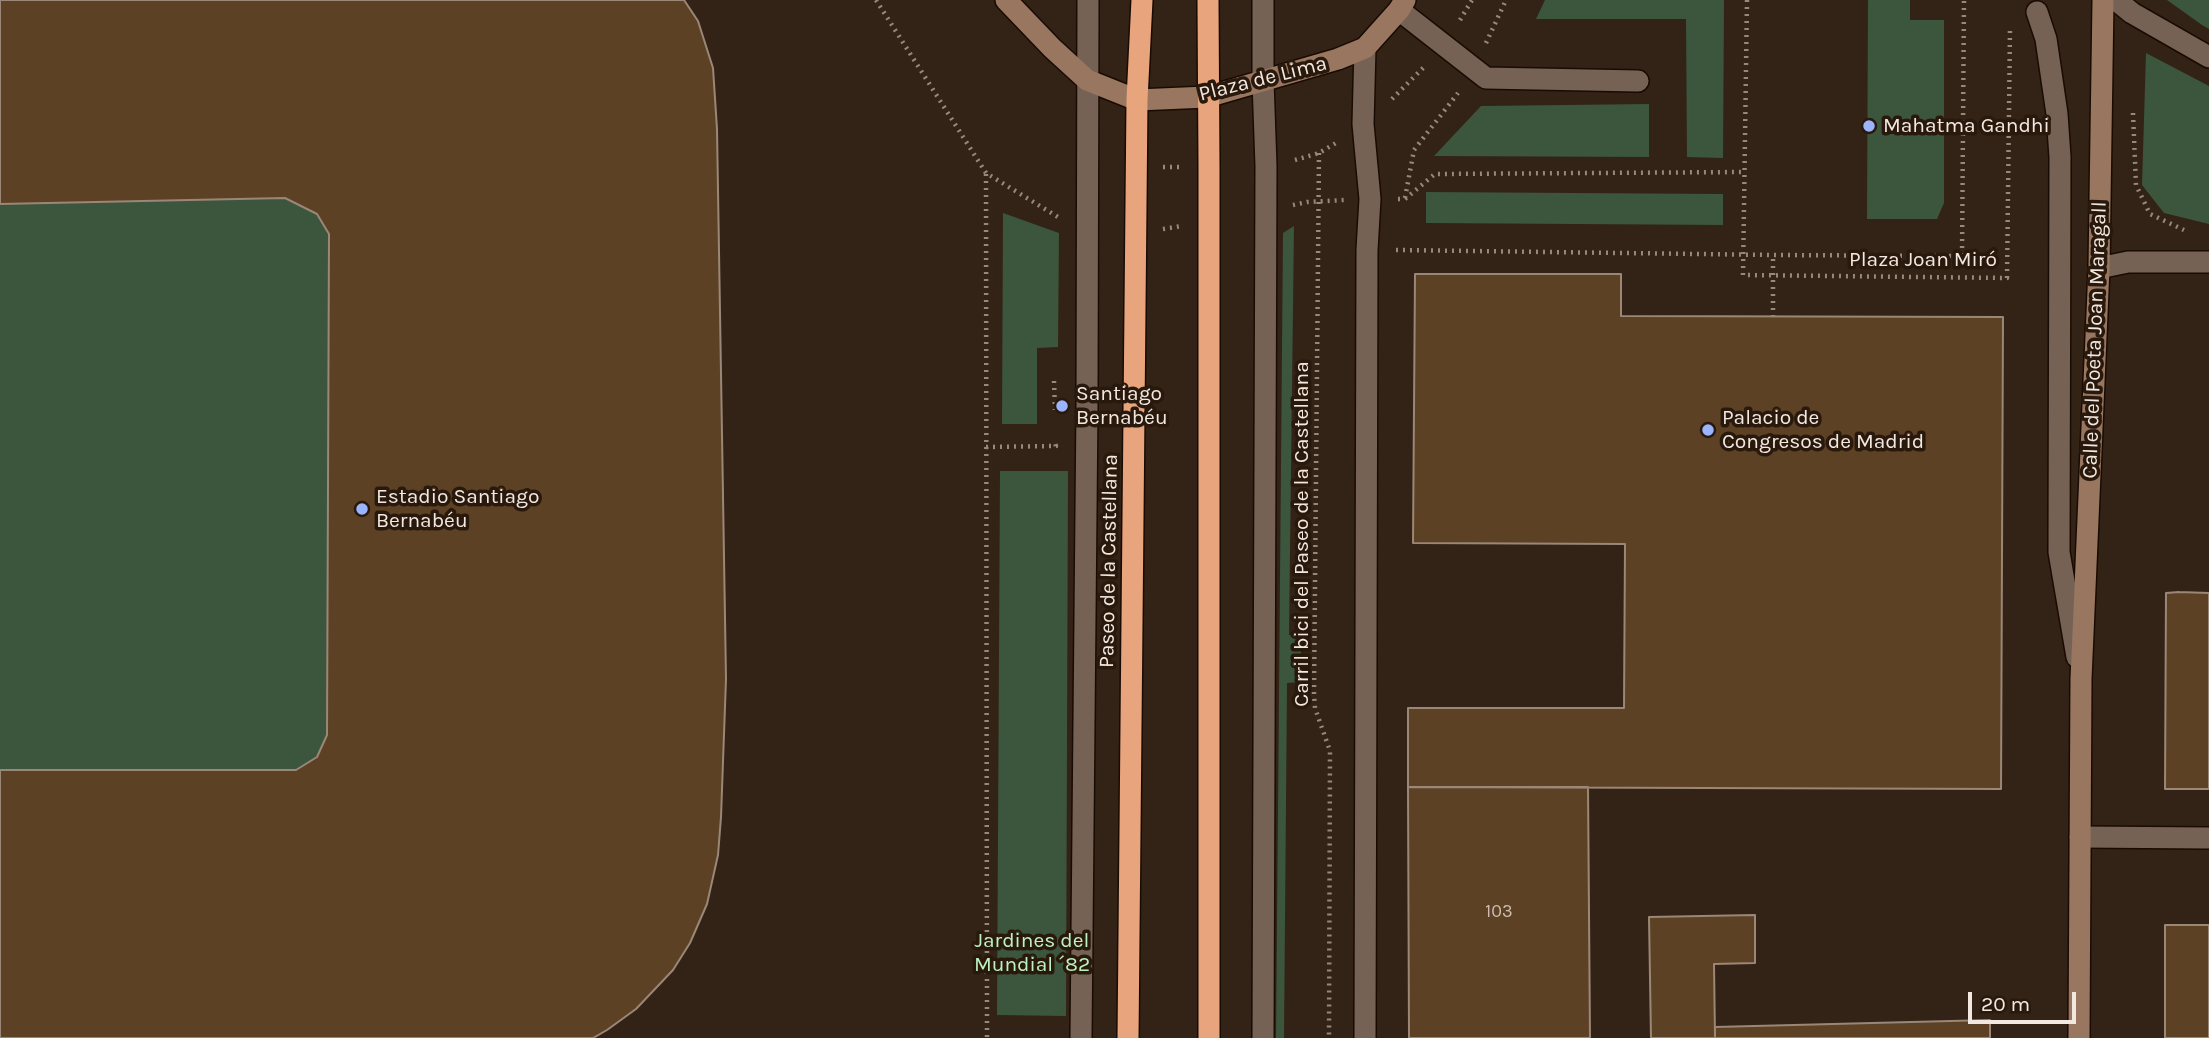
<!DOCTYPE html>
<html>
<head>
<meta charset="utf-8">
<style>
  body { margin:0 }
  #map { position:relative; width:2209px; height:1038px; overflow:hidden; background:#332316; font-family:Karla,sans-serif }
  canvas { display:block }
  .scale { position:absolute; left:1968px; top:992px; width:108px; height:32px; box-sizing:border-box; border:4px solid #f3e8e0; border-top:0; padding-left:9px; font-size:21px; line-height:24px; white-space:nowrap; color:#f3e8e0; -webkit-text-stroke:5px #29190d; paint-order:stroke }
</style>
</head>
<body>
<div id="map">
<canvas width="2209" height="1038"></canvas>
<div class="scale">20 m</div>
</div>
<script>
const c = document.querySelector('canvas').getContext('2d');
c.lineJoin = 'round';
function fillPath(path, color) { c.fillStyle = color; c.fill(path, 'evenodd'); }
const shape = rows => new Path2D(rows.map(r => 'M' + r).join(''));
function stroke(path, color, width, dash) { c.strokeStyle = color; c.lineWidth = width; c.lineCap = dash ? 'butt' : 'round'; c.setLineDash(dash || []); c.stroke(path); }
function drawText(font, color, halo, rows, align = 'center') {
  c.font = font + ' Karla,sans-serif'; c.lineWidth = 7; c.setLineDash([]); c.textBaseline = 'middle'; c.strokeStyle = halo; c.fillStyle = color; for (const [text, x, y, turn = 0] of rows) {
    c.save(); c.translate(x, y); c.rotate((+turn || 0) * Math.PI / 180); c.textAlign = isNaN(turn) ? turn : align; if (halo) c.strokeText(text, 0, 0); c.fillText(text, 0, 0); c.restore();
  }
}
fillPath(shape([
  [0,0,698,21,713,68,717,129,726,644,725,721,718,855,707,904,690,943,673,970,636,1009,607,1030,593,1038,0,1038],
  [1545,0,1724,0,1723,158,1687,157,1686,19,1536,19],
  [1868,0,1910,0,1910,20,1944,20,1944,203,1937,219,1867,219],
  [2167,0,2209,0,2209,29,2202,25],
  [2146,53,2209,86,2209,224,2164,213,2142,185],
  [1649,104,1649,157,1434,156,1481,106],
  [1426,192,1723,194,1723,225,1426,223],
  [1003,213,1059,233,1058,347,1037,348,1037,424,1002,424],
  [1294,226,1289,635,1301,636,1301,682,1287,683,1284,1038,1276,1038,1283,233],
  [1000,471,1068,471,1066,1016,997,1015]
]), '#3c553d');
const building = shape([
  [0,0,684,0,698,21,713,68,717,129,726,679,721,817,718,855,707,904,690,943,673,970,636,1009,607,1030,593,1038,0,1038,0,770,296,770,317,757,327,735,329,234,317,214,285,198,0,204,0,0],
  [1415,274,1621,274,1621,316,2003,317,2001,789,1408,787,1408,708,1624,708,1625,544,1413,543,1415,274],
  [2179,592,2209,593,2209,789,2165,789,2166,593,2179,592],
  [1408,787,1588,787,1590,1038,1409,1038,1408,787],
  [1755,915,1755,963,1714,964,1715,1038,1651,1038,1649,917,1755,915],
  [2165,925,2209,925,2209,1038,2165,1038,2165,925],
  [1990,1020,1990,1038,1715,1038,1715,1027,1990,1020]
]);
fillPath(building, '#5d4125');
stroke(building, '#9a8777', 2);
const lane = shape([
  [1263,0,1263,81,1266,166,1263,1038],
  [1399,10,1486,78,1638,81],
  [1081,1038,1087,405,1088,0]
]);
const street = shape([
  [2116,0,2132,13,2209,57],
  [2037,12,2046,39,2057,114,2060,157,2059,552,2077,657],
  [2099,268,2128,262,2209,262],
  [2080,837,2209,838],
  [1365,1038,1367,250,1370,199,1363,124,1365,48]
]);
const secondary = shape([
  [1006,0,1052,48,1087,80,1137,100,1207,97,1338,59,1365,48,1399,10,1405,0],
  [2079,1038,2081,679,2099,268,2103,0]
]);
const highway = shape([
  [1208,0,1209,166,1209,1038],
  [1128,1038,1137,100,1142,0]
]);
stroke(lane, '#1a0b02', 24);
stroke(street, '#1a0b02', 24);
stroke(secondary, '#1a0b02', 24);
stroke(highway, '#1a0b02', 24);
stroke(shape([
  [876,0,986,173,1058,217],
  [1747,0,1743,275,2007,278,2010,29],
  [1460,20,1472,0],
  [1486,43,1506,0],
  [1392,99,1425,66],
  [2133,113,2136,185,2150,214,2184,230],
  [1319,153,1314,694,1315,708,1330,751,1329,1038],
  [1295,160,1319,153,1336,143],
  [1163,167,1182,167],
  [986,174,987,1038],
  [1405,198,1414,150,1458,93],
  [1398,199,1405,199,1435,174,1745,172],
  [1293,205,1307,202,1344,200],
  [1163,229,1182,226],
  [1396,250,1773,255],
  [1773,317,1773,255,1962,256,1964,0],
  [1054,381,1055,410],
  [986,447,1056,446,1055,443]
]), '#95887d', 4.5, [2, 5]);
stroke(lane, '#756254', 21);
stroke(street, '#756254', 21);
stroke(secondary, '#987660', 21);
stroke(highway, '#e8a47c', 21);
for (const [x, y, r, color] of [
  [1869,126,7,"#9ab5fd"],
  [1062,406,7,"#9ab5fd"],
  [1708,430,7,"#9ab5fd"],
  [362,509,7,"#9ab5fd"]
]) { const dot = new Path2D(); dot.arc(x, y, r, 0, 2 * Math.PI); c.fillStyle = color; c.fill(dot); stroke(dot, '#29190d', 2.5); }
drawText('18px', '#cebeb1', null, [
  ["103",1499,912]
]);
drawText('21px', '#f3e8e0', '#29190d', [
  ["Plaza de Lima",1263,79,-14],
  ["Plaza Joan Miró",1923,260],
  ["Calle del Poeta Joan Maragall",2095,340,-88],
  ["Carril bici del Paseo de la Castellana",1302,534,-90],
  ["Paseo de la Castellana",1109,561,-89]
]);
drawText('21px', '#f3e8e0', '#29190d', [
  ["Mahatma Gandhi",1883,126],
  ["Santiago",1076,394],
  ["Bernabéu",1076,418],
  ["Palacio de",1722,418],
  ["Congresos de Madrid",1722,442],
  ["Estadio Santiago",376,497],
  ["Bernabéu",376,521]
], 'left');
drawText('21px', '#bdf1bf', '#29190d', [
  ["Jardines del",1032,941],
  ["Mundial ´82",1032,965]
]);
</script>
</body>
</html>
